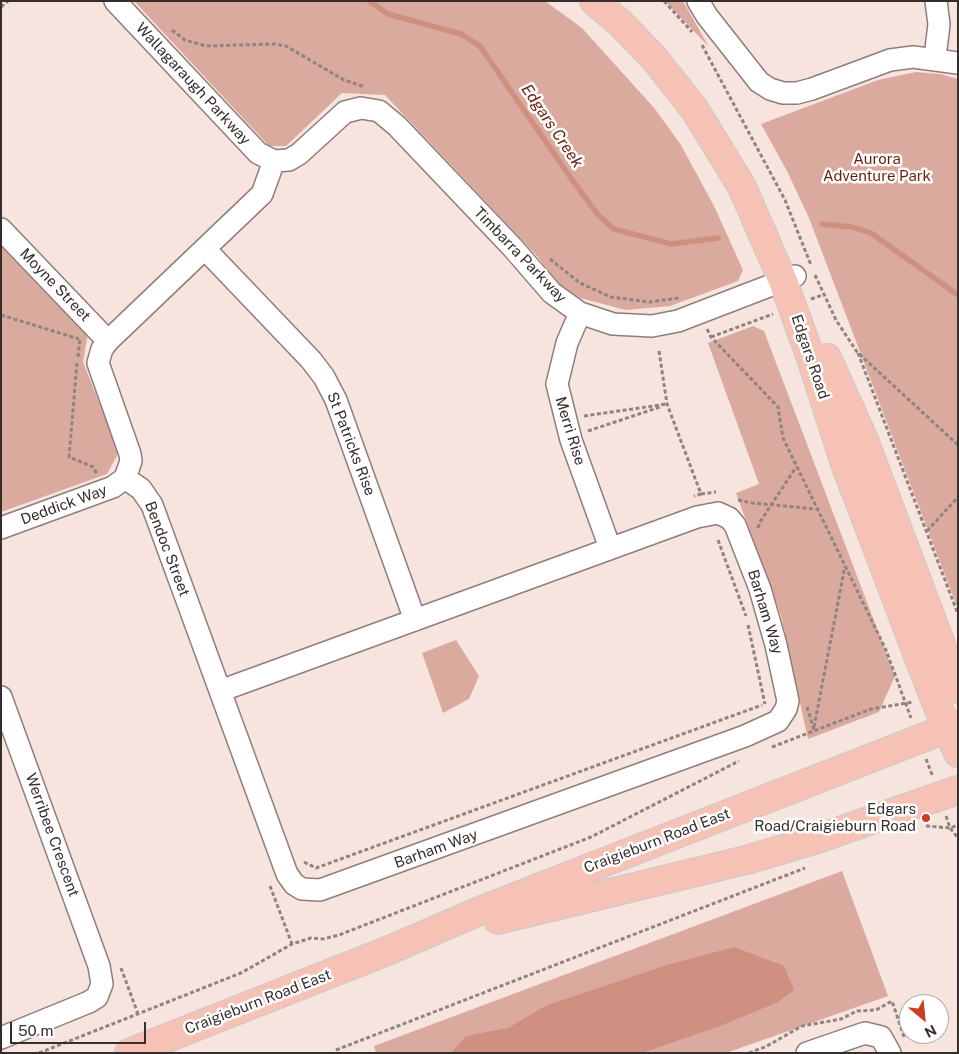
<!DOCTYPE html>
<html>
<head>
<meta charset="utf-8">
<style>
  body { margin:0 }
  #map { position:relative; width:959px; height:1054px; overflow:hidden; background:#f7e4df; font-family:"Public Sans",sans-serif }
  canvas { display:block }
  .frame { position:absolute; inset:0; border:2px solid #352e2c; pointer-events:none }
  .north { position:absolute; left:899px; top:994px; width:50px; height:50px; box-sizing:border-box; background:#fff; border:1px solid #aeabab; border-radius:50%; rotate:152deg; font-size:14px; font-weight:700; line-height:20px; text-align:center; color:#352e2c }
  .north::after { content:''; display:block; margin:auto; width:18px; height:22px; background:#ca3f22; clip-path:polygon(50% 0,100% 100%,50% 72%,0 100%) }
  .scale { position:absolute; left:10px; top:1022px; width:136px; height:22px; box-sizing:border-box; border:2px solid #352e2c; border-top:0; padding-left:6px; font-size:15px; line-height:18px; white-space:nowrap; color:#352e2c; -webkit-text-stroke:4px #fff; paint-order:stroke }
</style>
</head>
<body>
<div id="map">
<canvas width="959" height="1054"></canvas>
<div class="frame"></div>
<div class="north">N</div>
<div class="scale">50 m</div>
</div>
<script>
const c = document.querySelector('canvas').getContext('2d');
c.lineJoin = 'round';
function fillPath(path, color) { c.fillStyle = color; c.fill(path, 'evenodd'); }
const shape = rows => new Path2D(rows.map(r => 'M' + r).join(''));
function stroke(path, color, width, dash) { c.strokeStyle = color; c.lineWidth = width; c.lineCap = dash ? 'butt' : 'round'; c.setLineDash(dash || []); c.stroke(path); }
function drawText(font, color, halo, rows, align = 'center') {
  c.font = font + ' "Public Sans",sans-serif'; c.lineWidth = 5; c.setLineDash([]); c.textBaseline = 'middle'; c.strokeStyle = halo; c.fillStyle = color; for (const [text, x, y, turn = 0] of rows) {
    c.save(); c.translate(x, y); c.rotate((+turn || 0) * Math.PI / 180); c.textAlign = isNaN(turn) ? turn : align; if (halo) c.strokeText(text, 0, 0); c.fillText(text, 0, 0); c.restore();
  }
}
fillPath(shape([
  [134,1,545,1,582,28,655,109,681,145,715,208,743,270,738,281,670,306,626,310,580,298,565,291,555,281,538,257,385,95,342,93,286,146,269,146],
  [665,1,683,1,709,47],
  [916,72,940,74,958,79,958,609,809,218,787,171,761,124,878,80],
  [1,242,88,333,83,362,119,452,107,474,1,512],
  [753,326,764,331,895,676,879,712,808,739,781,616,736,493,759,484,708,343],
  [456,640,479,676,469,699,443,713,422,653],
  [842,871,888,996,726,1053,376,1053,374,1046]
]), '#daaa9f');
fillPath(shape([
  [734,947,784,966,794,990,776,1003,720,1026,642,1053,451,1053,466,1036,508,1028,545,1006,667,965]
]), '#cf8f81');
stroke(shape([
  [369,1,388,14,461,34,480,46,568,174,598,215,614,229,671,244,718,238],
  [822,224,852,227,871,233,958,295]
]), '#cf8f81', 5.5);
const minor = shape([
  [115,1,258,153,274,161],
  [698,1,707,16,759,82,770,89,783,93,797,93,812,89,890,60,913,57,958,63],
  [935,58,939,24,936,1],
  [1,229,108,341],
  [205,249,311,360,324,377,336,400,415,620],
  [580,313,567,343,557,384,571,440,610,548],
  [1,528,113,487,125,478],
  [220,691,697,517,718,513,729,518,735,525,760,589,776,645,788,701,786,709,778,721,745,736,320,890,302,889,294,884,287,874,152,505,141,489,125,478,131,461,130,454,98,363,102,349,108,341,262,194,274,161,289,160,299,154,345,112,361,108,379,111,397,126,513,248,552,293,580,313,613,324,652,326,678,321,795,276],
  [1,697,99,966,102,984,97,997,89,1002,1,1038],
  [807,1053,865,1033,881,1037,890,1053]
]);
const major = shape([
  [594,1,620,23,654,58,695,110,742,187,783,281,812,361,844,461,933,695,958,753],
  [827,358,864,440,958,689],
  [498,920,746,860,814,840,958,790],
  [129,1053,387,951,482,910,958,724]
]);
stroke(minor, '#8f7d79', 24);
stroke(major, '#cac9c8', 30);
stroke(shape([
  [664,1,692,32],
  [1,7,8,1],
  [172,30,185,40,206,46,274,44,286,46,344,80,365,87],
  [702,45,785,200,811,265],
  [550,259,580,283,611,297,649,302,679,298],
  [815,275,836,320,857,352,958,445],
  [811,299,823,295],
  [1,315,79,339],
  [707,329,711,337,778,407,783,438,886,650,911,718],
  [711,337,773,314],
  [659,351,667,404,701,494,694,496],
  [858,353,958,614],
  [78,357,80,339],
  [77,363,69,457,93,467,97,474],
  [584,416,667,404],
  [588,431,660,407],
  [701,494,716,492],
  [738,500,752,503,816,509],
  [758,528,760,522,796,467],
  [927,531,958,497],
  [718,540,746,616],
  [748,625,765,704],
  [807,707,814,730],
  [814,727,845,566],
  [772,747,871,709,913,702],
  [926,759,933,777],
  [946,816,950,828,958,838],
  [926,826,950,828,958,825],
  [304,862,316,868,762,705],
  [270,886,292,944],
  [121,968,138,1014],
  [336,1050,805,868],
  [39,1053,241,973,292,944,311,938,323,939,339,935,591,837,739,761],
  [749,1053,767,1046,802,1026,841,1019,857,1011,876,1010,892,1001,904,1037]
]), '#908380', 3, [4, 2.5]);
stroke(minor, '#fff', 21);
stroke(major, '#f7c2b6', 28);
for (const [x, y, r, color] of [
  [926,818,5,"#ca3f22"]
]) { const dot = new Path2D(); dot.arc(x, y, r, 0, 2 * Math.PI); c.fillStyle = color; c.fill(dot); stroke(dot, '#fff', 2); }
drawText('15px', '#352e2c', '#fff', [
  ["Wallagaraugh Parkway",193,84,47],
  ["Timbarra Parkway",520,255,46],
  ["Moyne Street",55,285,46],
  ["Edgars Road",810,357,71],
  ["Merri Rise",570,431,73],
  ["St Patricks Rise",351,444,69],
  ["Deddick Way",64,505,-20],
  ["Bendoc Street",167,549,69],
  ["Barham Way",765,612,73],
  ["Werribee Crescent",52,835,70],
  ["Craigieburn Road East",657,841,-21],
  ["Barham Way",436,849,-20],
  ["Craigieburn Road East",258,1002,-21]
]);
drawText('15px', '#6b1f0f', '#fff', [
  ["Aurora",877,159],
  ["Adventure Park",877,176]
]);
drawText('15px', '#352e2c', '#fff', [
  ["Edgars",916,809],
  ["Road/Craigieburn Road",916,826]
], 'right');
drawText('italic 16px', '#6e2212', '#fff', [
  ["Edgars Creek",552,126,56]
]);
</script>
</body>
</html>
